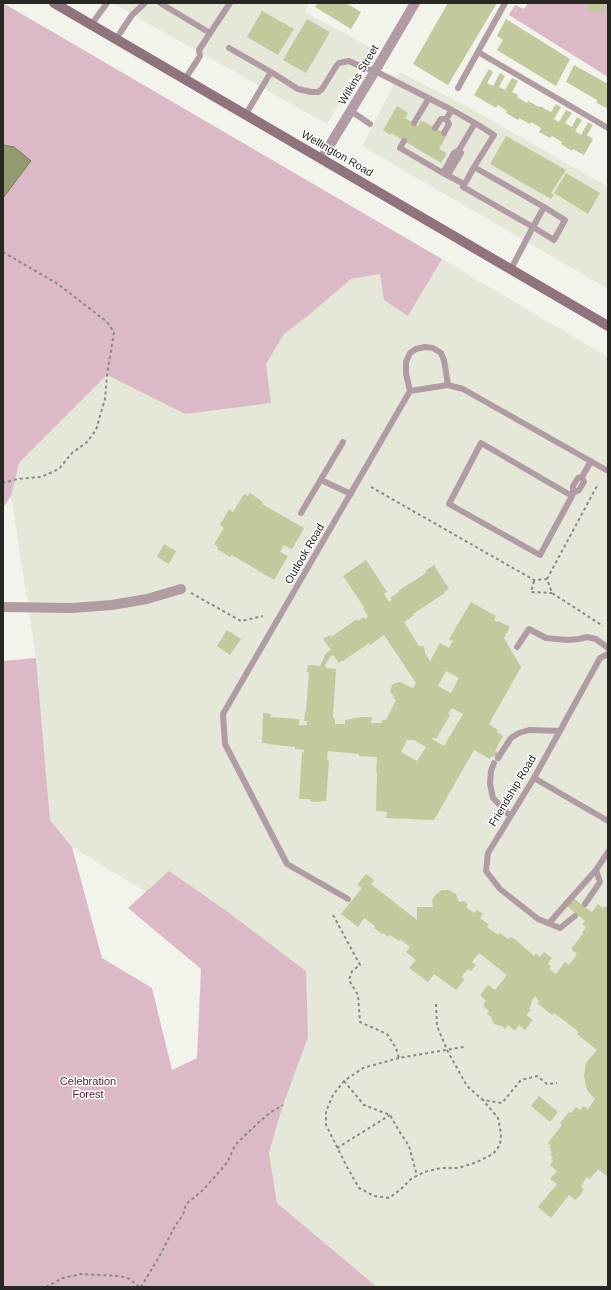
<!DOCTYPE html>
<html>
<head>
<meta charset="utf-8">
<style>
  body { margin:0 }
  #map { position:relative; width:611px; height:1290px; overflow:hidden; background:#f2f4eb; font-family:Helvetica,sans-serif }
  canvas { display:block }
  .frame { position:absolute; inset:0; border:4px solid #272724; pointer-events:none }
</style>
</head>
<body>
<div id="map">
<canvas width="611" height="1290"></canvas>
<div class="frame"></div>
</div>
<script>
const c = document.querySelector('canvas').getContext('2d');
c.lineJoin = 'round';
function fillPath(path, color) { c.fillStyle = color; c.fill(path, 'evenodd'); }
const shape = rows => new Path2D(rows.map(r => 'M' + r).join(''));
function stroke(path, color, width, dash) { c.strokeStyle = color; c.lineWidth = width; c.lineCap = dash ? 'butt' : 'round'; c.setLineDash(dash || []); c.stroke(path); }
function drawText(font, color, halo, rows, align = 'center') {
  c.font = font + ' Helvetica,sans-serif'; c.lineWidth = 3; c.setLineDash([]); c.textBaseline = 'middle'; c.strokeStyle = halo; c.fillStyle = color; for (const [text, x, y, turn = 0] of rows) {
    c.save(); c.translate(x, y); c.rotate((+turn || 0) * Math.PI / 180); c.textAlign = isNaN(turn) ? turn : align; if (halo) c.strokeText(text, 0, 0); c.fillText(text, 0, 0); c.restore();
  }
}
fillPath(shape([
  [112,3,310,3,305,12,372,48,327,124],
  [400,72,466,106,608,187,608,289,362,146],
  [442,259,608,357,608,1287,377,1287,277,1203,269,1153,283,1105,306,971,228,912,169,871,146,892,72,847,50,820,36,658,11,496,19,463,107,375,185,414,266,364,284,334,309,315,351,279,381,274,408,316]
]), '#e5e8d8');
fillPath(shape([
  [3,3,442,259,408,316,384,300,380,274,351,279,309,315,284,334,266,364,271,403,185,414,107,375,19,463,11,496,3,508,3,198,31,162,14,147,3,145],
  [528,3,608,3,608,77,509,15,515,5,524,9],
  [36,658,50,820,72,847,102,958,152,988,172,1070,197,1058,201,969,128,908,169,871,228,912,306,971,308,1037,283,1105,269,1153,277,1203,377,1287,3,1287,3,661]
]), '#dcb9c6');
const water = shape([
  [3,145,14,147,31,161,3,198,3,145]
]);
fillPath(water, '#939a6f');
stroke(water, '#737858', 1);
fillPath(shape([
  [318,3,346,3,361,12,351,29,315,7],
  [448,3,497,3,448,85,413,64],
  [587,3,605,3,606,11,588,12],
  [262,11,294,29,278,55,247,37],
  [307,19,330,32,306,73,283,60],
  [506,19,570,59,556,86,497,50,503,40,497,36],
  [574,65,608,84,606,87,608,88,608,109,597,103,597,100,566,82],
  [489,69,493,72,487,83,493,86,500,73,505,76,499,87,505,90,512,78,518,81,512,92,518,95,517,97,527,103,528,101,539,107,540,106,551,112,556,104,561,107,554,119,559,122,566,110,572,113,565,123,572,127,577,117,582,120,575,131,581,135,588,122,593,125,587,135,593,139,584,155,573,149,572,151,561,144,562,142,552,136,550,138,539,132,541,128,531,122,530,124,519,118,518,120,506,113,507,111,498,105,496,108,474,95],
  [397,106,408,113,405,118,418,126,421,120,447,135,439,149,447,153,441,163,391,133,390,135,383,130],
  [506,136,566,170,551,193,554,195,551,199,490,164],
  [566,173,600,193,588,214,554,193],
  [250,493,263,502,262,504,304,528,292,549,284,545,280,552,288,556,274,580,232,555,230,557,217,549,218,547,214,544,224,528,220,525,229,509,233,512,244,494,248,496],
  [164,544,176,551,169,564,157,557],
  [366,560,387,592,384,594,389,602,392,600,390,598,399,592,398,591,426,573,425,571,434,565,449,589,444,592,445,593,413,614,414,615,404,622,419,646,423,646,425,650,425,653,430,661,440,643,449,648,453,641,449,639,471,602,496,616,494,620,497,622,498,621,510,627,504,638,521,667,489,724,498,730,497,732,503,736,495,751,499,753,496,758,492,756,490,759,474,750,434,820,386,818,387,812,376,811,377,773,376,772,377,757,359,756,359,754,328,751,327,760,329,761,326,801,316,802,310,801,310,799,299,799,302,752,304,753,304,750,295,749,295,747,267,744,267,743,262,743,263,713,271,714,270,717,299,719,299,725,307,725,307,721,304,721,305,711,306,711,309,673,307,672,308,665,320,666,326,653,331,650,323,639,330,635,331,637,357,619,358,621,364,617,365,619,368,616,363,608,364,607,343,576],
  [384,635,416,683,413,688,417,690,400,682,393,684,390,691,394,697,393,698,396,700,386,720,382,720,382,723,371,723,372,717,361,717,345,720,345,724,335,724,335,718,333,718,336,669,326,668,325,665,330,657,333,655,339,663,343,660,343,661,369,643,370,645],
  [446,671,459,678,451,693,438,686],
  [452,708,463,714,444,746,432,739,433,737,436,739,450,715,448,714],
  [407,740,414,740,426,747,417,761,401,752],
  [227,630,241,639,230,655,217,646],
  [366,874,374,880,371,884,417,920,417,907,433,907,432,900,436,894,442,890,449,890,456,894,459,902,464,901,468,904,466,907,474,913,477,910,483,914,480,918,489,925,487,927,498,935,500,933,508,939,511,937,517,941,534,956,536,953,540,957,544,952,552,958,548,964,551,966,549,969,556,974,565,962,569,965,577,954,571,949,583,934,582,933,586,927,582,924,585,921,567,906,573,898,592,912,598,904,603,908,606,906,608,907,608,1177,598,1169,590,1179,587,1177,582,1184,581,1187,584,1189,580,1195,575,1200,569,1195,551,1218,538,1207,557,1184,550,1179,557,1171,550,1165,553,1161,551,1160,553,1157,550,1155,552,1153,550,1151,551,1149,549,1147,551,1145,548,1143,562,1125,560,1123,569,1112,571,1113,576,1107,580,1110,584,1106,588,1109,595,1099,587,1090,584,1076,586,1063,597,1050,577,1034,579,1032,554,1013,552,1015,537,1003,539,1001,535,996,531,1002,532,1003,529,1008,531,1010,526,1015,533,1020,525,1030,519,1025,515,1031,508,1025,505,1029,502,1026,494,1024,491,1017,487,1014,489,1011,483,1006,486,1001,480,995,488,985,495,990,507,975,479,953,472,962,476,965,471,971,468,969,461,977,465,979,456,990,434,974,428,982,409,968,416,960,406,952,410,947,400,939,399,941,390,935,388,937,384,933,382,934,374,928,375,926,364,918,358,927,341,914,362,888,357,885],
  [539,1096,558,1112,550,1122,531,1106]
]), '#c1c99d');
stroke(shape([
  [3,252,58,284,107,322,114,332,107,375,105,399,96,430,87,442,72,453,59,469,41,477,18,479,3,483],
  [371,487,534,580,547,579,552,593,603,626],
  [547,579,598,484],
  [534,581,531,592,552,593],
  [191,593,241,621,263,616],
  [333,915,360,965,352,971,349,980,358,995,360,1022,387,1034,396,1048,399,1058,464,1047],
  [436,1004,437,1026,447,1050,467,1086,483,1100,502,1103,521,1080,537,1076,547,1084,557,1083],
  [399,1058,363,1068,344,1081,333,1095,326,1111,326,1125,347,1167,359,1188,374,1196,389,1198,400,1190,411,1179,424,1172,441,1168,458,1168,477,1162,493,1154,500,1145,501,1134,498,1118,483,1100],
  [344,1081,364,1105,390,1115,399,1131,409,1146,417,1176],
  [337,1148,390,1115],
  [46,1287,63,1278,81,1274,120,1276,130,1279,139,1287],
  [141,1287,159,1257,175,1226,183,1215,186,1204,203,1190,227,1163,235,1145,259,1122,271,1112,283,1105]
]), '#888983', 2, [3, 3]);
stroke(shape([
  [160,3,210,33],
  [91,25,107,3],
  [116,39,132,15,145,3],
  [229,48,271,72],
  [478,52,608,128],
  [185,79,200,56,199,50,230,3],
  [458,88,505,3],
  [351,111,370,124],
  [246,114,271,72,298,89,311,92,318,92,322,89,337,65,339,63,349,61,364,68,375,71,452,110,475,123],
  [414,123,429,98],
  [435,128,441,119,446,119,452,110],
  [444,133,449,124,446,119],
  [404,141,400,148,443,173],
  [457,160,461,153,459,150],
  [448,175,455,163],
  [464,184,443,173,454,153,459,150,475,123,494,135,474,167],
  [511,269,533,227,544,207,565,220,554,240,533,227,463,187,474,167,544,207],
  [410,391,406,374,406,362,410,353,416,349,425,347,433,348,441,353,444,360,448,385],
  [582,477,584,482,579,490,573,493,573,486,578,478,582,477,591,461],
  [321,480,351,494],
  [572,496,481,443,449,504,540,555,572,496,573,493],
  [301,513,343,442],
  [517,647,529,629,546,638,567,640,579,639,587,637,596,639,608,648],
  [498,758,511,738,519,733,529,730,560,731],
  [494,763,491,771,490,784,493,798,510,816],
  [534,778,608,821],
  [348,899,287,864,225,744,223,714,410,391,448,385,463,389,608,471],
  [585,904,600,882,596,870,608,852],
  [575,916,560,928,538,919,500,889,486,871,488,853,534,778,600,658,608,654],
  [549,923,596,870]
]), '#b29ca4', 6);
stroke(shape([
  [3,607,72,608,112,605,147,599,181,589]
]), '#b29ca4', 10);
stroke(shape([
  [322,158,375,71,415,3]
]), '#b29ca4', 10);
stroke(shape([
  [54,3,608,326]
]), '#91737e', 10);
drawText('11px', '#272724', '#fff', [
  ["Wilkins Street",359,75,-59],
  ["Wellington Road",337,154,30],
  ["Outlook Road",305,554,-60],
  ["Friendship Road",513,791,-59]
]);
drawText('11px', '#511833', '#fff', [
  ["Celebration",88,1082],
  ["Forest",88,1095]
]);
</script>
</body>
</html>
